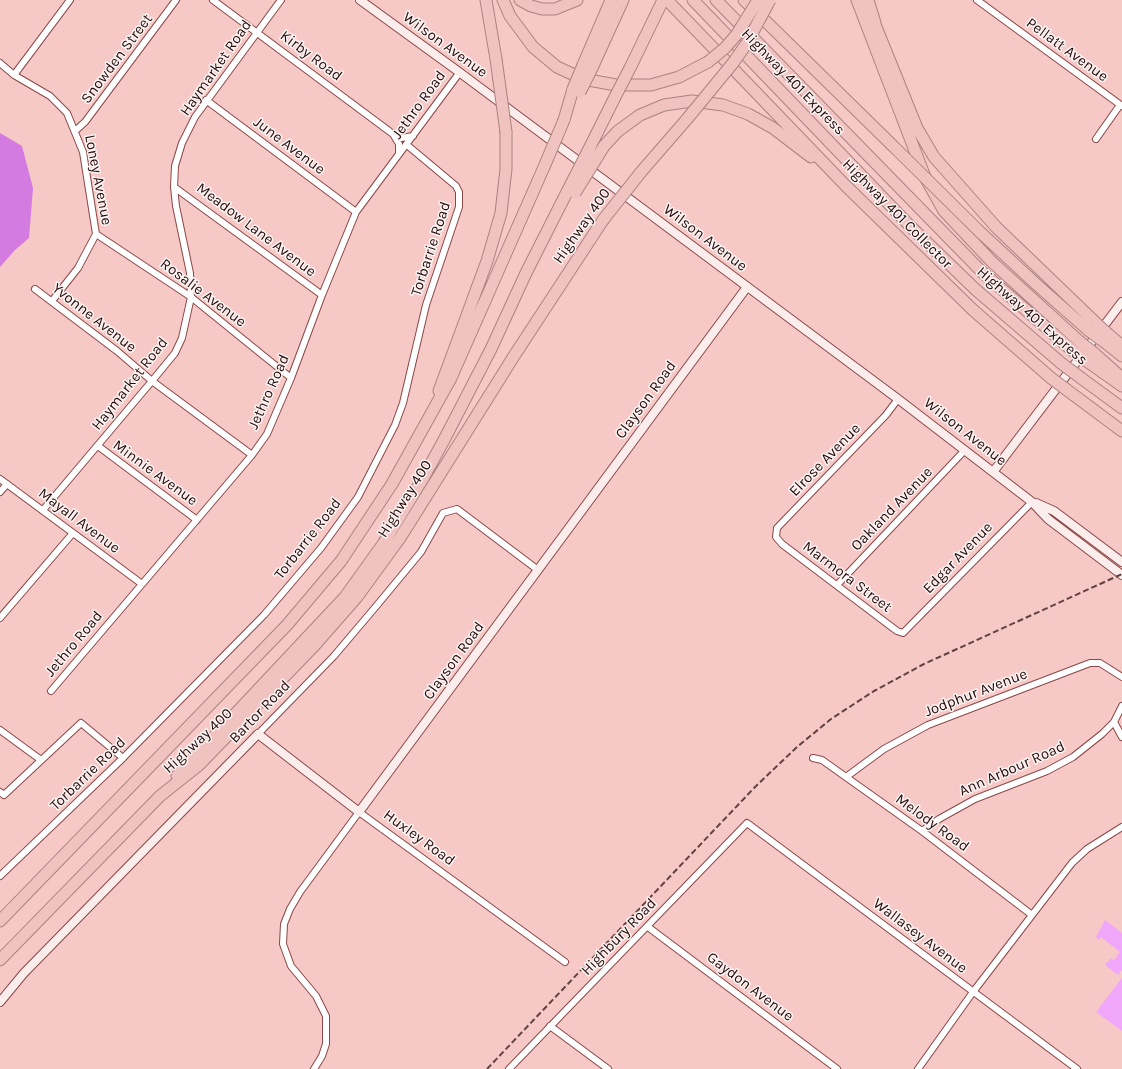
<!DOCTYPE html>
<html>
<head>
<meta charset="utf-8">
<style>
  body { margin:0 }
  canvas { display:block; background:#f6c8c6 }
</style>
</head>
<body>
<canvas width="1122" height="1069"></canvas>
<script>
const c = document.querySelector('canvas').getContext('2d');
c.lineJoin = 'round';
function fillPath(path, color) { c.fillStyle = color; c.fill(path, 'evenodd'); }
const shape = rows => new Path2D(rows.map(r => 'M' + r).join(''));
function stroke(path, color, width, dash) { c.strokeStyle = color; c.lineWidth = width; c.lineCap = dash ? 'butt' : 'round'; c.setLineDash(dash || []); c.stroke(path); }
function drawText(font, color, halo, rows, align = 'center') {
  c.font = font + ' Karla,sans-serif'; c.lineWidth = 3; c.setLineDash([]); c.textBaseline = 'middle'; c.strokeStyle = halo; c.fillStyle = color; for (const [text, x, y, turn = 0] of rows) {
    c.save(); c.translate(x, y); c.rotate((+turn || 0) * Math.PI / 180); c.textAlign = isNaN(turn) ? turn : align; if (halo) c.strokeText(text, 0, 0); c.fillText(text, 0, 0); c.restore();
  }
}
fillPath(shape([
  [1105,920,1122,933,1122,970,1118,975,1105,965,1111,958,1114,960,1120,952,1101,937,1099,940,1096,937],
  [1122,978,1122,1031,1096,1012]
]), '#f0a7fa');
fillPath(shape([
  [0,133,22,146,33,188,29,238,15,250,0,267]
]), '#d37be0');
const street = shape([
  [213,0,393,134,401,138,413,136],
  [977,0,1122,106],
  [0,63,14,75,50,96,67,113,83,152,96,234,78,268,52,301],
  [14,75,70,0],
  [206,100,356,212],
  [75,131,85,122,176,0],
  [393,134,399,144,399,154],
  [1096,139,1120,105],
  [174,187,322,295],
  [96,234,191,297,291,378],
  [35,289,117,351,152,381,252,455],
  [898,399,886,415,777,528,776,537,782,544,897,631,903,633,1032,502],
  [98,446,197,520],
  [0,479,142,584],
  [0,492,7,484],
  [43,510,152,381,175,353,182,338,191,297,190,273,176,206,174,187,175,166,182,143,195,117,281,0],
  [837,585,965,450],
  [0,618,73,533],
  [51,691,252,455,267,434,291,378,322,295,356,212,460,72],
  [1114,722,1122,737],
  [0,730,41,760],
  [258,734,334,656,378,604,421,552,443,513,457,509,538,570],
  [813,758,822,760,922,831,1032,915],
  [846,777,884,749,928,725,1090,663,1100,663,1122,677],
  [0,792,4,795,81,723,123,758],
  [922,831,939,819,975,799,1047,771,1073,757,1102,734,1114,722,1122,706],
  [0,876,123,758,264,615,321,548,358,497,395,425,403,403,426,305,459,207,459,192,456,186,407,145],
  [648,927,837,1069],
  [550,1026,608,1069],
  [314,1069,322,1056,326,1044,326,1016,316,996,291,966,283,944,284,924,290,909,300,892,359,812,565,962],
  [509,1069,747,823,1077,1069],
  [918,1069,973,992,1072,863,1087,849,1122,827]
]);
const secondary = shape([
  [360,0,455,69,898,399,1032,502,1048,519,1122,575],
  [993,472,1122,302],
  [1036,503,1054,511,1122,562],
  [0,1002,24,973,258,734,359,812,747,287]
]);
const highway = shape([
  [486,0,496,59],
  [503,0,510,16,533,47,557,67,583,79,616,85,651,85,679,77,708,62],
  [520,0,531,6,542,9,555,9,577,0],
  [667,0,845,185,973,310,1051,378],
  [693,0,911,227,975,289,1061,363],
  [716,0,982,272,1072,350],
  [744,0,892,145],
  [857,0,925,177,944,211,992,262,1079,341],
  [868,0,875,23],
  [872,17,917,128,934,157,996,227,1097,324],
  [583,65,611,0],
  [592,68,623,0],
  [630,68,663,0],
  [564,120,573,89],
  [591,145,615,97],
  [604,146,618,131,640,115,664,105,692,101,723,105,748,114,773,128,811,157],
  [641,172,687,119],
  [980,232,1036,284,1088,330],
  [1108,334,1122,346],
  [1103,341,1122,356],
  [1094,353,1122,378],
  [1088,362,1122,386],
  [1081,378,1122,408],
  [1067,390,1122,431],
  [439,391,487,261,501,213,506,169,506,132],
  [177,776,345,597,383,544,422,480,444,440,491,349,526,273,568,190],
  [0,921,287,625,341,561,392,484,451,378,544,167],
  [0,960,160,796,199,765,315,645,357,597,400,538,514,356,603,220]
]);
stroke(street, '#894847', 8);
stroke(secondary, '#894847', 10);
stroke(highway, '#aa8381', 13);
stroke(street, '#fff', 6);
stroke(secondary, '#fbedec', 8);
stroke(highway, '#f1c3c0', 11);
stroke(shape([
  [487,1069,756,786,797,747,831,719,874,691,924,664,1122,574]
]), '#624342', 2, [6, 3]);
const highwayBridge = shape([
  [496,59,506,132],
  [708,62,725,48,737,34,758,0],
  [573,89,583,65],
  [580,92,592,68],
  [615,97,630,68],
  [687,119,733,63,747,43,770,0],
  [892,145,980,232],
  [544,167,564,120],
  [568,190,591,145],
  [575,193,604,146],
  [603,220,641,172],
  [1097,324,1108,334],
  [1088,330,1103,341],
  [1079,341,1094,353],
  [1072,350,1088,362],
  [1061,363,1081,378],
  [1051,378,1067,390]
]);
stroke(highwayBridge, '#aa8381', 13, []);
stroke(highwayBridge, '#f1c3c0', 11);
drawText('15px', '#250c0b', '#fcf4f3', [
  ["Wilson Avenue",445,45,36],
  ["Pellatt Avenue",1067,50,36],
  ["Kirby Road",311,56,37],
  ["Snowden Street",117,59,-53],
  ["Haymarket Road",216,68,-55],
  ["Highway 401 Express",793,82,46],
  ["Jethro Road",419,105,-54],
  ["June Avenue",289,146,37],
  ["Loney Avenue",98,180,79],
  ["Highway 401 Collector",897,214,45],
  ["Highway 400",582,226,-55],
  ["Meadow Lane Avenue",256,230,37],
  ["Wilson Avenue",705,238,37],
  ["Torbarrie Road",431,249,-72],
  ["Rosalie Avenue",203,293,37],
  ["Highway 401 Express",1032,316,41],
  ["Yvonne Avenue",94,318,38],
  ["Haymarket Road",130,384,-52],
  ["Jethro Road",269,392,-66],
  ["Clayson Road",646,400,-54],
  ["Wilson Avenue",965,432,38],
  ["Elrose Avenue",825,460,-46],
  ["Minnie Avenue",155,473,36],
  ["Highway 400",405,499,-58],
  ["Oakland Avenue",892,509,-46],
  ["Mayall Avenue",79,521,37],
  ["Torbarrie Road",308,539,-52],
  ["Edgar Avenue",958,558,-46],
  ["Marmora Street",847,577,37],
  ["Jethro Road",74,644,-50],
  ["Clayson Road",454,661,-54],
  ["Jodphur Avenue",976,693,-21],
  ["Bartor Road",260,712,-46],
  ["Highway 400",198,741,-43],
  ["Ann Arbour Road",1012,769,-24],
  ["Torbarrie Road",88,774,-44],
  ["Melody Road",932,823,36],
  ["Huxley Road",419,838,36],
  ["Wallasey Avenue",920,936,37],
  ["Highbury Road",619,937,-46],
  ["Gaydon Avenue",750,987,37]
]);
</script>
</body>
</html>
